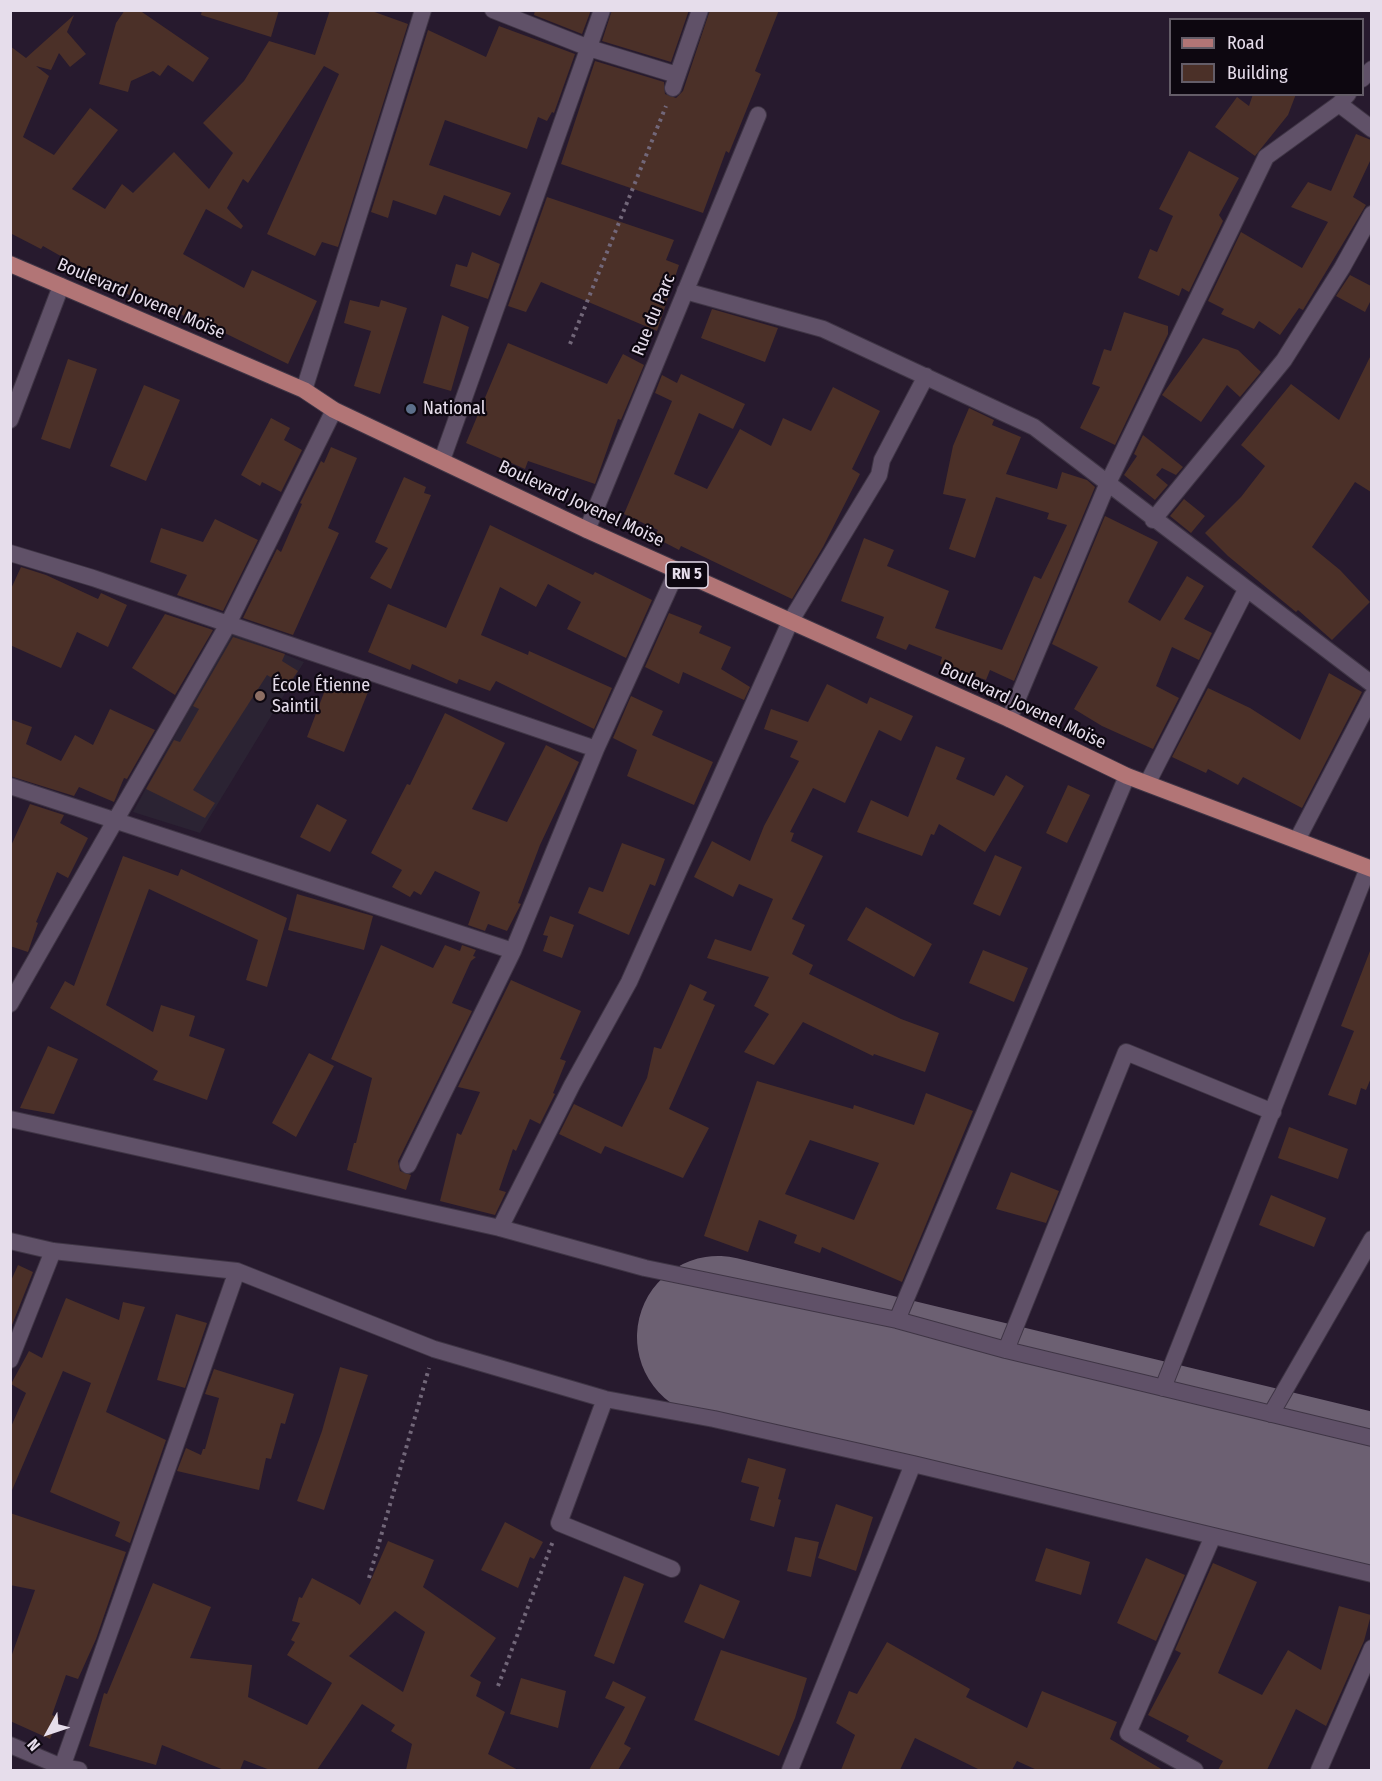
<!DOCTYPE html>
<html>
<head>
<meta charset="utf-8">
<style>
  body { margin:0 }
  #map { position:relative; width:1382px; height:1781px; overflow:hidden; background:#271a2e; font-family:"Fira Sans Condensed",sans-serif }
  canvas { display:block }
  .frame { position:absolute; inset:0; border:12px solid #e6ddeb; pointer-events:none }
  .legend { position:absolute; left:1169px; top:18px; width:195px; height:78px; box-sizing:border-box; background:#0d0710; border:2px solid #645d68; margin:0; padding:8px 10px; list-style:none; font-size:18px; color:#e6ddeb }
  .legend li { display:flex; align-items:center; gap:12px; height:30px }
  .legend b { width:30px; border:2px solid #645d68 }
  .north { position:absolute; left:18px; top:1703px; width:60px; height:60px; -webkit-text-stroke:4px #0d0710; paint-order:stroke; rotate:230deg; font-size:16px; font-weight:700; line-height:24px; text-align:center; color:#e6ddeb }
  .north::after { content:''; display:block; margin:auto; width:21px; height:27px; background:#e6ddeb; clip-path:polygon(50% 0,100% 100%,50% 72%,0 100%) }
</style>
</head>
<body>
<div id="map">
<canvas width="1382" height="1781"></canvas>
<div class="frame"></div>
<ul class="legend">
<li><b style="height:8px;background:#b27576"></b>Road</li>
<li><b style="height:16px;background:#4b3028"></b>Building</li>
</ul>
<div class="north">N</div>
</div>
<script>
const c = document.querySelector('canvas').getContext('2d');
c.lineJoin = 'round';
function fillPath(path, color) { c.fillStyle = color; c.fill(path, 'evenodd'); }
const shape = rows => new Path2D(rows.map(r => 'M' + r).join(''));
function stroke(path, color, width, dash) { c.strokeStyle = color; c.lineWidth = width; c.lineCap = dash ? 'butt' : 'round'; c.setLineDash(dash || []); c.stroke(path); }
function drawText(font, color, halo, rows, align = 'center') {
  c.font = font + ' "Fira Sans Condensed",sans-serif'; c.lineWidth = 4.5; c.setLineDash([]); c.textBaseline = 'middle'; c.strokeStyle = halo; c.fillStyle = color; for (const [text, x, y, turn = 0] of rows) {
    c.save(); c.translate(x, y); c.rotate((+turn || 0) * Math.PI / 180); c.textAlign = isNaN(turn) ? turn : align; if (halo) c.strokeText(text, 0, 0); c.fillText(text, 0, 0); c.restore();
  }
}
fillPath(shape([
  [729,1266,1371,1419,1371,1560,927,1455,683,1392]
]), '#32203b');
fillPath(shape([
  [231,633,304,662,200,833,133,812]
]), '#2b2333');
stroke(shape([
  [718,1337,1372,1495]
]), '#6c6072', 162);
fillPath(shape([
  [125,10,139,10,209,58,193,82,168,65,160,76,153,71,131,81,128,92,99,84,116,23],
  [202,10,279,10,271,37,201,15],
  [330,10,369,10,408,24,338,247,322,242,315,256,267,234,339,74,324,66,248,183,243,179,227,208,243,226,241,229,206,209,183,254,244,288,252,270,317,301,288,364,194,318,193,321,150,297,145,304,43,246,41,249,10,233,10,46,26,58,74,15,67,32,86,54,70,67,59,53,51,70,36,66,49,76,23,137,54,155,90,108,118,130,72,189,105,209,122,184,133,193,174,152,209,189,233,153,203,123,244,81,269,41,315,55],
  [535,10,591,10,582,34,534,15],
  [612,10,689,10,671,62,602,41],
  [710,10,779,10,755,71,761,74,729,153,726,151,703,213,561,164,595,61,664,82,665,94,676,98,683,91],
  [499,26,575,54,554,113,552,112,547,121,538,117,527,149,445,120,429,165,511,193,500,216,444,195,436,215,393,200,388,218,371,212,428,30,486,57],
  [1253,94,1296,94,1288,115,1255,156,1215,127,1237,97,1249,106],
  [1356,134,1371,140,1371,159,1353,197,1366,205,1303,310,1299,308,1280,335,1259,321,1254,329,1221,314,1224,309,1208,301,1241,232,1302,268,1328,222,1291,207,1308,182,1331,191],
  [1189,151,1239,178,1219,215,1223,221,1189,292,1182,288,1179,296,1138,278,1150,249,1157,252,1173,216,1159,209],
  [547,197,674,240,666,260,679,265,657,331,541,282,526,312,508,306],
  [472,252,500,264,488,299,450,286,456,264,467,267],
  [1350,275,1371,286,1371,300,1365,312,1336,296],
  [350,300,379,307,381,300,407,308,380,394,354,386,371,331,344,323],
  [712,309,778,328,765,362,701,338],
  [1124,312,1168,326,1168,334,1115,445,1080,428,1100,387,1092,384,1104,349,1111,351],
  [442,315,469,327,451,391,423,383],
  [1203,338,1238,350,1261,372,1240,397,1227,385,1201,422,1162,395],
  [508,343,607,384,623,354,644,365,621,420,618,419,595,484,528,461,525,469,466,443],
  [1371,355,1371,492,1355,482,1312,547,1340,570,1370,602,1332,640,1298,610,1296,612,1228,556,1205,533,1241,497,1265,466,1241,445,1291,384,1339,420],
  [68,359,97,369,70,449,41,439],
  [681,374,745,404,733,429,699,413,674,474,707,489,740,429,771,446,783,418,811,431,833,387,880,411,852,469,860,474,823,547,792,599,681,546,679,550,654,537,658,530,624,514,672,401,655,393,662,375,677,383],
  [144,385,180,400,146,481,110,466],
  [969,408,994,420,992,425,1021,437,1006,474,1057,489,1062,472,1087,480,1095,487,1014,681,990,670,986,680,940,664,942,657,909,644,906,650,876,638,884,617,841,601,864,538,894,550,887,566,949,591,935,628,1002,650,1034,576,1041,579,1067,525,1047,519,1049,513,996,497,975,558,949,549,966,499,943,494,953,446],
  [271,418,290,428,284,440,302,450,281,492,262,482,260,486,241,475],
  [1143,435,1183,467,1176,475,1162,468,1156,475,1168,485,1155,500,1124,475,1137,456,1134,454],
  [331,447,357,458,328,528,339,533,293,635,243,618,277,549,281,552,302,504,300,503,321,461,324,463],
  [404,477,426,487,424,493,431,495,391,589,370,578,388,548,375,542],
  [1184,499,1205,516,1191,533,1170,516],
  [1105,516,1158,542,1128,602,1160,621,1187,576,1204,586,1184,619,1212,633,1199,660,1172,647,1156,686,1179,698,1153,749,1102,726,1074,709,1098,667,1052,644],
  [215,519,258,540,223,611,177,595,187,575,150,562,161,528,203,542],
  [490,525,593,575,595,572,652,600,626,658,567,629,581,602,548,584,536,607,500,587,481,635,528,655,529,651,612,688,594,729,496,681,490,691,459,679,457,684,412,664,410,670,368,652,388,604,446,628],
  [21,567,46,575,98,599,101,593,127,605,108,647,77,632,61,668,10,645,10,591],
  [669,613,702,626,699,633,731,647,721,669,750,687,744,700,683,672,679,684,645,667],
  [165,614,213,630,175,695,132,668],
  [233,637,285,654,282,661,298,671,287,687,267,675,193,790,215,803,205,818,146,789,174,740,180,742,199,709,193,706],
  [1329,673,1362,692,1302,808,1243,777,1238,785,1208,769,1206,773,1172,757,1208,688,1250,708,1300,740],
  [330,677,368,692,344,752,307,737],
  [827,684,867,704,870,697,913,716,901,741,879,730,845,803,813,788,790,832,794,833,791,841,823,856,792,919,805,925,792,954,813,965,809,974,901,1019,939,1033,925,1072,874,1054,873,1056,803,1022,774,1065,744,1052,769,1014,754,1006,769,977,707,958,715,939,751,951,773,899,739,884,733,897,694,877,712,841,750,861,764,826,799,761,790,757,798,741,764,729,771,709,808,722],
  [631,696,663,711,652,735,713,762,694,805,627,776,637,750,613,738],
  [110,709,155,730,127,779,124,778,114,802,79,787,74,796,10,776,10,719,32,727,26,744,61,761,75,735,93,745],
  [445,713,505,743,472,809,507,822,546,745,579,762,540,845,518,903,521,904,507,931,488,924,485,931,468,925,480,892,435,871,421,895,414,891,410,897,392,887,402,870,371,853,407,784,410,785],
  [936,746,965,758,956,779,994,796,1006,775,1024,786,985,852,939,824,934,835,931,834,922,856,857,832,871,800,908,817],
  [1068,785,1090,795,1067,843,1046,833],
  [30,804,64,815,60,823,88,838,68,878,57,872,36,922,38,923,28,952,10,946,10,848],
  [317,804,347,820,330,852,300,837],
  [622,843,665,859,655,886,650,884,629,935,578,913,589,887,603,892],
  [995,855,1022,867,1000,916,973,904],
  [123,856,178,876,181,869,287,918,267,987,246,980,258,940,149,889,106,1005,153,1032,161,1005,195,1016,189,1036,225,1049,207,1100,153,1080,158,1071,50,1008,65,981,74,986],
  [297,894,373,916,364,950,288,930],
  [866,907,932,944,914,977,847,940],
  [550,916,574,925,562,958,543,951,548,936,543,935],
  [381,945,433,968,445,945,460,951,462,945,476,950,473,956,476,957,471,961,452,1003,472,1011,398,1161,400,1171,411,1175,406,1190,347,1170,354,1143,356,1143,372,1078,331,1059],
  [983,950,1028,968,1014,1002,969,983],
  [1370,951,1371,1078,1366,1090,1361,1088,1356,1105,1328,1095,1354,1031,1341,1026],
  [511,980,581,1011,560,1059,566,1061,553,1093,555,1094,540,1124,530,1119,516,1151,513,1149,499,1190,506,1192,495,1215,440,1201,457,1133,461,1135,480,1092,458,1087],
  [690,984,707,992,703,1000,715,1005,669,1109,709,1128,683,1178,605,1146,601,1154,559,1134,574,1104,622,1127,647,1078,654,1047,661,1049],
  [48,1046,78,1059,54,1114,20,1108],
  [309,1053,334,1066,296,1137,272,1123],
  [757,1081,853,1109,854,1105,914,1125,926,1093,973,1111,902,1282,822,1247,820,1253,794,1243,797,1235,759,1220,748,1252,704,1236],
  [810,1140,879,1163,854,1220,785,1194],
  [1289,1127,1348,1149,1338,1179,1278,1158],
  [1011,1172,1059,1191,1046,1223,996,1209],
  [1271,1195,1326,1218,1314,1247,1259,1225],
  [18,1265,33,1272,10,1330,10,1283],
  [66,1298,119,1320,123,1302,145,1307,106,1412,166,1440,130,1543,115,1536,120,1522,50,1492,91,1383,63,1371,10,1495,10,1429,26,1393,11,1384,29,1351,42,1358],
  [176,1314,207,1323,185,1388,157,1380],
  [340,1367,368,1375,324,1510,297,1501,322,1431],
  [214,1369,294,1394,285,1424,281,1423,271,1459,266,1458,259,1490,177,1471,186,1448,201,1455,203,1449,205,1449,219,1398,205,1394],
  [748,1458,786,1469,778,1499,781,1500,774,1527,750,1520,759,1487,741,1482],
  [836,1504,873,1517,856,1571,818,1558],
  [10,1513,126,1552,96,1639,78,1679,66,1675,52,1715,59,1718,50,1739,10,1721,10,1660,35,1590,10,1585],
  [505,1522,543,1542,534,1559,530,1557,518,1588,481,1570],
  [795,1537,819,1542,811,1577,787,1571],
  [388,1541,434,1560,423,1587,496,1638,470,1676,481,1682,476,1696,505,1712,488,1754,518,1770,406,1770,412,1744,391,1731,395,1725,362,1704,317,1770,270,1770,244,1760,240,1770,224,1770,162,1745,156,1765,89,1746,104,1693,107,1694,153,1583,211,1607,190,1658,252,1665,248,1697,307,1725,332,1683,287,1655,295,1642,291,1640,300,1623,292,1621,299,1597,302,1598,312,1578,354,1600,360,1605],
  [395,1611,425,1632,403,1692,349,1656],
  [1046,1548,1090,1562,1081,1595,1035,1581],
  [1146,1558,1185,1575,1156,1641,1117,1623],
  [1213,1563,1257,1582,1218,1673,1262,1695,1288,1650,1321,1670,1339,1606,1371,1615,1364,1641,1326,1726,1296,1709,1267,1770,1218,1770,1223,1761,1186,1741,1189,1736,1148,1715,1181,1653,1175,1650],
  [624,1576,644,1584,614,1664,594,1656],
  [700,1584,740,1601,724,1639,684,1622],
  [887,1642,970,1689,966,1697,1027,1728,1042,1691,1117,1722,1110,1739,1163,1770,1037,1770,1017,1761,1012,1770,980,1770,915,1738,900,1770,841,1770,855,1735,836,1723,849,1691,857,1694],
  [721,1650,807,1678,795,1718,779,1756,694,1720],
  [521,1678,566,1691,558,1728,510,1714],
  [613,1681,646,1697,624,1744,631,1748,618,1770,589,1770,625,1707,605,1698]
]), '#4b3028');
const minor = shape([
  [493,10,589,48,677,75],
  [1362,79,1372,69],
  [673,88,700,10],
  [1339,104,1372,129],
  [685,291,823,329,1034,427,1372,684],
  [304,390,423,10],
  [10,420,61,286],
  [442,460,602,10],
  [1153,520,1284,360,1342,268,1372,214],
  [587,530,758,115],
  [10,553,93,578,596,749],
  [1009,719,1107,485,1266,157,1339,104,1348,94],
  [1148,782,1246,590],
  [10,786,513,951],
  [1297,840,1372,696],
  [10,1004,227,626,334,410],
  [10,1119,500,1228,645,1268,897,1320,1006,1350,1372,1438],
  [408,1165,513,951,596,749,677,571],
  [500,1228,572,1085,629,982,790,622,879,475,882,460,926,376],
  [10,1241,53,1251,237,1271,434,1349,605,1399,714,1419,913,1464,790,1770],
  [897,1320,1127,776],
  [1006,1350,1126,1052,1273,1112],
  [10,1360,53,1251],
  [1163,1388,1368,868],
  [605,1399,559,1523,672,1569],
  [1271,1414,1372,1239],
  [913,1464,1372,1574],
  [10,1745,62,1767,79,1770],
  [62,1767,237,1271],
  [1195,1770,1128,1733,1213,1536],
  [1319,1770,1372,1648]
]);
const primary = shape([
  [10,264,304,390,334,410,587,530,1009,719,1127,776,1372,869]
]);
stroke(minor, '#3f3545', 18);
stroke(primary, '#3f3545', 18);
stroke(shape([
  [570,344,666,106],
  [369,1578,429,1368],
  [498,1686,553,1541]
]), '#726779', 4, [3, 4.5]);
stroke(minor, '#605168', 16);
stroke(primary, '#b27576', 16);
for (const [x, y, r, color] of [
  [411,409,6,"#5c6f8a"],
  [260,696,6,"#8d6e63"]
]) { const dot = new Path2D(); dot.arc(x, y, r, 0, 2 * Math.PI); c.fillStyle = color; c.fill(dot); stroke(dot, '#0d0710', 2); }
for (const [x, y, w] of [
  [687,575,42]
]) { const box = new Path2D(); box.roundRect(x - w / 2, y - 13, w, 26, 4.5); c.fillStyle = '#0d0710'; c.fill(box); stroke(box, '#e6ddeb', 1.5); }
drawText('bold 16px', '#e6ddeb', null, [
  ["RN 5",687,575]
]);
drawText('18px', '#e6ddeb', '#0d0710', [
  ["Boulevard Jovenel Moïse",141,299,23],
  ["Rue du Parc",654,315,-68],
  ["Boulevard Jovenel Moïse",581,504,25],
  ["Boulevard Jovenel Moïse",1023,706,25]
]);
drawText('18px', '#e6ddeb', '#0d0710', [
  ["National",423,409],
  ["École Étienne",272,686],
  ["Saintil",272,707]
], 'left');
</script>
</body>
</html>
